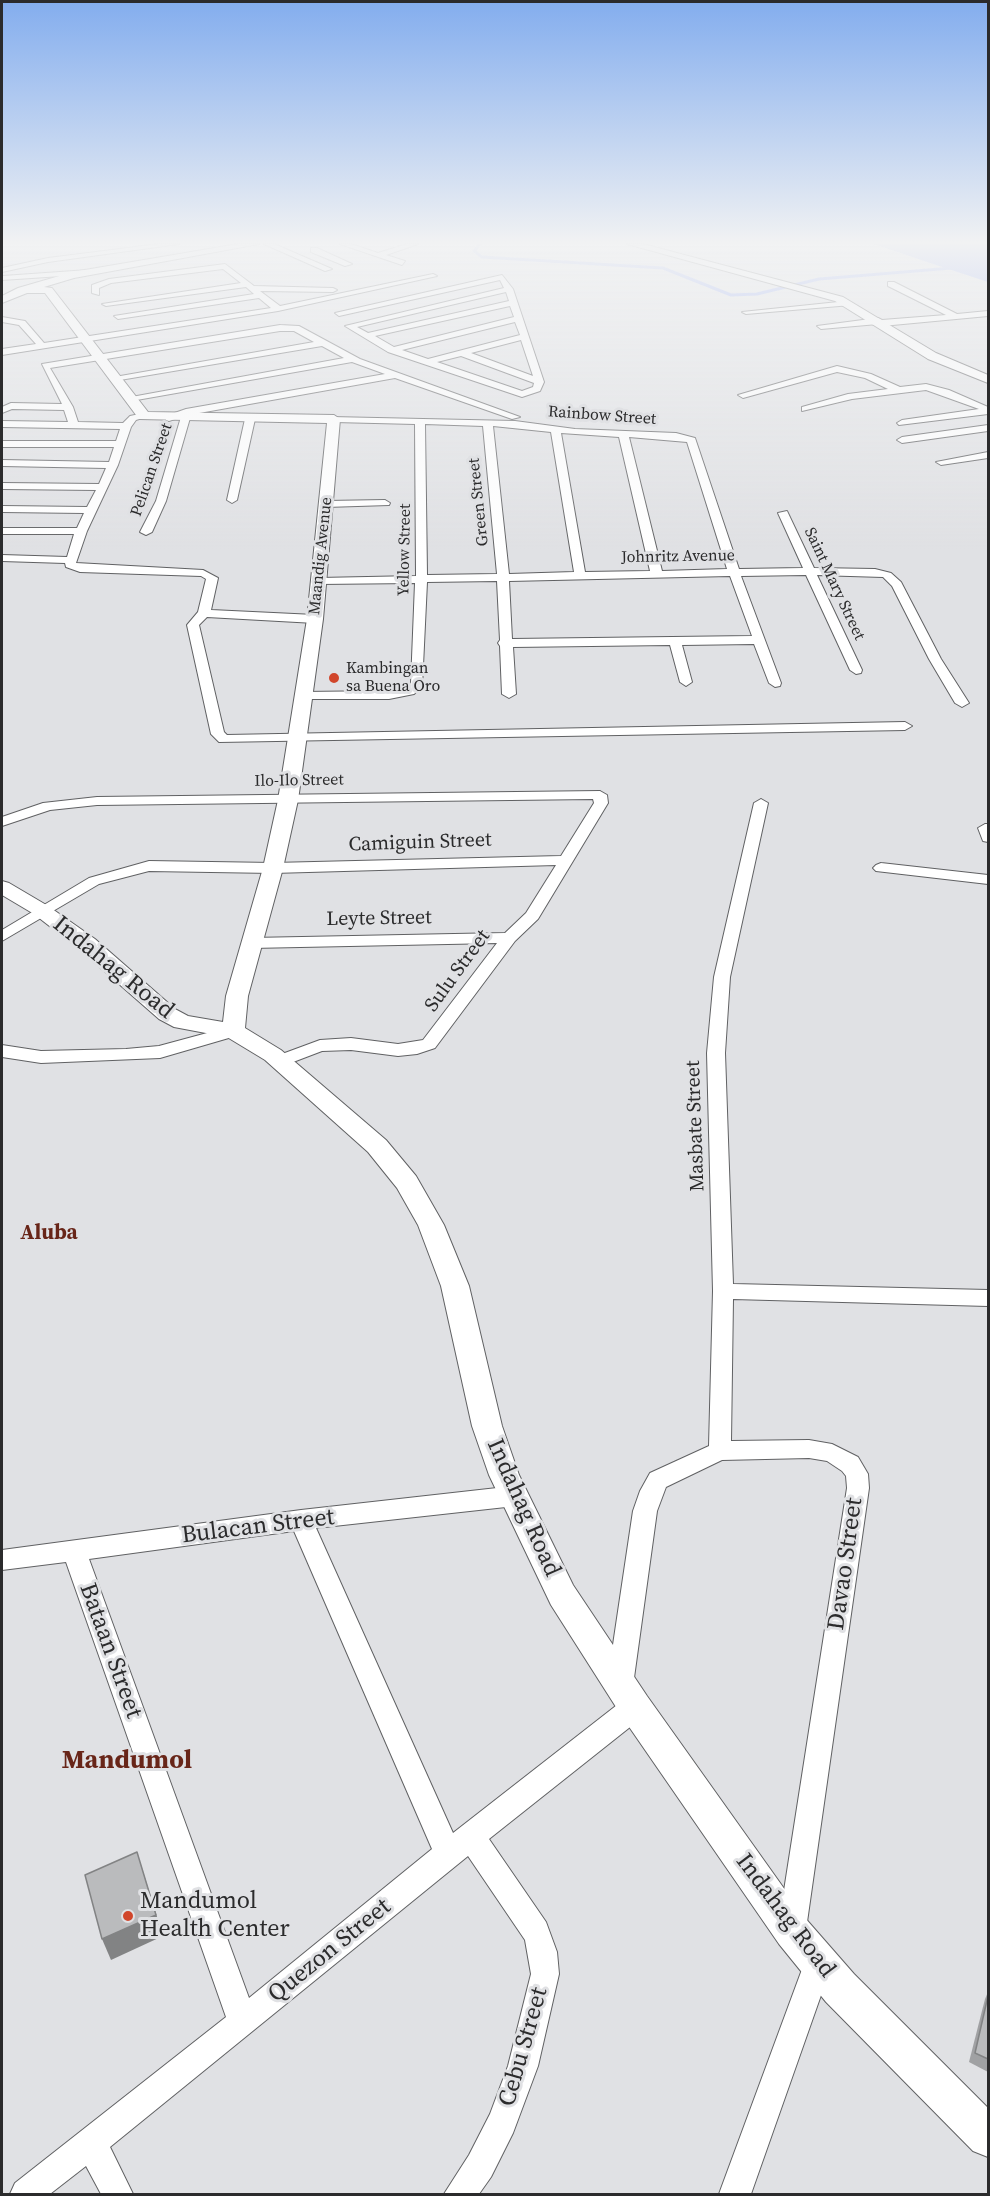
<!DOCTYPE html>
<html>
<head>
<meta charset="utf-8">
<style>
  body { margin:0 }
  #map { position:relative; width:990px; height:2196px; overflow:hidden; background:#e0e1e4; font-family:"Source Serif 4",serif }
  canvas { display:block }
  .frame { position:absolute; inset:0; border:3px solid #2b2b2c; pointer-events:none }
</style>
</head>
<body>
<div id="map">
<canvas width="990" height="2196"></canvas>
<div class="frame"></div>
</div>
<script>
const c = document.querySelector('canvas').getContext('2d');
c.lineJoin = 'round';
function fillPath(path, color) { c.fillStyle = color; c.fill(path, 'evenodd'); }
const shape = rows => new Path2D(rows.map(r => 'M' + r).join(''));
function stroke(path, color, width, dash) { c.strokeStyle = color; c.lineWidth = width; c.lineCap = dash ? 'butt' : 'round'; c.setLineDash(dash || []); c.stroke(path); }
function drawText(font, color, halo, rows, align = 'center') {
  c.font = font + ' "Source Serif 4",serif'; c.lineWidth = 6; c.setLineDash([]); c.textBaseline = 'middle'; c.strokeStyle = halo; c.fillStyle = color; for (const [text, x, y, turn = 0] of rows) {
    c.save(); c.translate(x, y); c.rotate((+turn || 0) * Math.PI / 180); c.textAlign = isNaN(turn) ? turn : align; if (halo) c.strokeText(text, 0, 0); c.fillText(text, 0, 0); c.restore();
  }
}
fillPath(shape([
  [874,244,988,244,988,282,927,262]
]), '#8da3f8');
stroke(shape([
  [480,244,474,251,482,257,663,268,731,295,757,294,819,279,952,268]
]), '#8da3f8', 3);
const street = shape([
  [159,244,179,244,48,262,2,272,2,268,48,258,159,244],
  [264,244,274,244,332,269,325,271,264,244],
  [340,244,351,244,378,253,407,244,418,244,386,255,405,261,402,265,340,244],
  [311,248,317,248,352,264,345,266,311,252,311,248],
  [225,264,254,286,333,288,337,290,333,292,260,291,280,306,433,274,437,276,278,311,2,355,2,349,36,344,19,325,2,322,2,317,25,321,44,343,271,308,259,298,118,319,114,316,254,294,246,287,106,306,102,304,241,283,223,269,111,283,99,288,99,295,92,293,92,285,109,279,225,264],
  [88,270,91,274,2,280,3,276,88,270],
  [502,275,513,289,544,382,540,391,522,397,388,352,345,326,504,288,500,280,339,316,335,313,502,275],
  [506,292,509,301,368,333,357,327,506,292],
  [510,306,514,317,394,347,375,336,510,306],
  [515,322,520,335,428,359,402,350,515,322],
  [521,340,533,376,471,353,521,340],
  [461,356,534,383,533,387,522,391,437,362,461,356],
  [888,282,894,282,957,314,988,311,988,316,882,326,878,324,821,329,817,326,878,318,882,320,946,315,888,286,888,282],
  [848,301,851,305,746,314,742,312,848,301],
  [280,325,299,326,360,359,520,417,512,419,395,378,188,415,186,415,190,418,166,501,152,532,146,535,140,532,156,501,181,417,169,421,166,420,166,416,186,409,385,374,352,362,131,401,126,398,344,358,322,346,114,381,109,378,314,342,294,331,280,331,50,368,73,407,78,422,123,423,130,416,144,413,149,416,136,420,131,427,118,465,87,531,76,563,203,570,218,578,211,610,315,615,321,619,315,623,207,617,199,625,224,732,227,735,905,722,912,726,905,730,219,742,211,734,187,625,198,612,206,579,201,576,80,572,66,567,65,563,2,561,2,555,67,557,74,534,2,534,2,528,77,528,84,513,2,512,2,506,87,507,96,490,2,489,2,483,99,484,106,468,2,466,2,460,109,462,114,447,2,447,2,441,116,441,120,429,2,427,2,421,68,422,64,410,12,409,2,413,2,407,11,403,62,404,42,364,280,325],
  [837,366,871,374,900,387,926,384,949,390,988,407,988,414,899,425,897,423,902,420,979,409,926,390,852,399,802,411,802,407,848,394,888,389,865,378,837,372,743,398,738,395,837,366],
  [250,416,255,419,237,500,232,503,227,500,245,419,250,416],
  [331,417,515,421,575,429,676,433,695,438,739,569,803,568,778,513,787,511,814,568,875,569,891,573,901,582,941,659,969,703,962,707,955,703,929,659,892,586,883,577,817,575,862,670,861,673,856,674,850,670,806,575,741,576,781,683,780,686,775,687,769,683,754,644,682,645,692,682,686,686,680,682,670,645,513,647,516,694,509,698,502,694,500,646,498,643,500,640,497,581,427,582,422,687,414,694,389,699,297,699,295,696,302,692,389,691,405,688,411,683,415,583,319,584,313,581,319,578,416,576,415,424,334,422,329,419,331,417],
  [425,424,483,426,497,574,427,575,425,424],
  [493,426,551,432,574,572,509,574,493,426],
  [561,433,619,437,650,571,585,572,561,433],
  [629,437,687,442,727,569,662,571,629,437],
  [730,576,752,636,512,639,509,581,730,576],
  [988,425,988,431,902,443,897,440,902,437,988,425],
  [988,452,988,458,941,465,936,462,988,452],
  [385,500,390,503,389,505,326,507,321,504,326,501,385,500],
  [600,791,607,795,608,803,538,919,515,941,435,1048,417,1054,398,1056,351,1050,322,1051,280,1067,271,1061,274,1057,320,1040,351,1038,398,1044,423,1040,497,943,251,948,243,943,251,938,505,933,526,913,556,865,273,873,149,871,99,884,2,941,2,930,89,878,149,861,273,863,561,856,594,803,593,799,97,805,50,810,2,826,2,817,43,803,97,797,600,791],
  [761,799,768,803,730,977,725,1053,733,1284,988,1290,988,1306,733,1299,731,1441,809,1440,832,1444,858,1457,868,1474,869,1488,806,1929,802,1939,792,1943,782,1939,778,1929,847,1488,846,1476,842,1471,827,1461,809,1458,722,1460,666,1487,657,1511,633,1685,629,1693,620,1697,611,1693,607,1685,633,1511,640,1491,650,1473,709,1446,713,1291,707,1053,714,977,754,803,761,799],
  [985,824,988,824,988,842,983,841,978,828,985,824],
  [881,863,988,875,988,884,876,871,873,868,876,865,881,863],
  [233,1026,242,1031,239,1035,160,1058,41,1063,2,1057,2,1045,41,1051,126,1049,159,1046,233,1026],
  [515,1486,523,1489,526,1496,523,1503,515,1506,316,1528,453,1833,626,1698,635,1695,644,1698,648,1707,644,1716,489,1839,546,1922,557,1952,559,1974,538,2066,513,2133,491,2177,479,2194,444,2194,469,2155,490,2114,508,2066,531,1974,525,1940,468,1856,110,2147,133,2194,101,2194,86,2166,50,2194,10,2194,15,2183,226,2017,66,1562,2,1570,2,1550,301,1510,515,1486],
  [294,1531,432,1849,249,1998,89,1559,294,1531],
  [818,1950,828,1954,832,1964,751,2194,719,2194,804,1964,808,1954,818,1950]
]);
const secondary = shape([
  [238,244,259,244,74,278,44,287,52,288,148,412,334,415,340,419,323,619,298,800,283,868,248,996,245,1028,281,1050,386,1140,416,1176,444,1225,469,1286,502,1426,519,1475,573,1585,647,1696,805,1918,854,1974,988,2108,988,2157,973,2151,826,2002,779,1944,623,1718,551,1605,489,1475,472,1426,441,1286,418,1225,397,1188,368,1152,265,1060,227,1037,174,1027,159,1019,79,949,34,914,2,895,2,881,9,883,48,906,95,939,175,1009,188,1016,223,1022,226,996,263,868,278,800,307,619,327,423,139,419,45,293,27,293,2,303,2,296,18,288,73,272,238,244],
  [627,244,643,244,843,297,936,353,988,375,988,383,928,359,835,301,627,244]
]);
stroke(street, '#606163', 2);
stroke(secondary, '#606163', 2);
fillPath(street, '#fff');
fillPath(secondary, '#fff');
fillPath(shape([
  [988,1992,988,2072,969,2062,985,1999]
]), '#a0a1a3');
fillPath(shape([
  [137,1852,163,1936,111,1960,102,1939]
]), '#828384');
const building = shape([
  [137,1852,156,1915,102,1939,85,1875,137,1852],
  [988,1996,988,2059,975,2053,988,1996]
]);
fillPath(building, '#babbbd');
stroke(building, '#828384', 1.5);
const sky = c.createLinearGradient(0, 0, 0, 551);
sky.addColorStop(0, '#83adee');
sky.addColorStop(0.44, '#f1f2f3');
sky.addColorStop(1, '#f1f2f300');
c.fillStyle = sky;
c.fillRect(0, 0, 990, 551);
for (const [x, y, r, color] of [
  [334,678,6,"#d1462b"],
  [128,1916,6,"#d1462b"]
]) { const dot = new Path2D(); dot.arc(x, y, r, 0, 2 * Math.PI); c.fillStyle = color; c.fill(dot); stroke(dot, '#e0e1e4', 2); }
drawText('16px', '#2b2b2c', '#e0e1e4', [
  ["Rainbow Street",602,416,4],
  ["Pelican Street",152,470,-71],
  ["Green Street",479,502,-96],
  ["Yellow Street",405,550,-89],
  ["Maandig Avenue",321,556,-84],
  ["Johnritz Avenue",678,557,-1],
  ["Saint Mary Street",834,584,65],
  ["Ilo-Ilo Street",299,781,-1]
]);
drawText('16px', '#2b2b2c', '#e0e1e4', [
  ["Kambingan",346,669],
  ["sa Buena Oro",346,687]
], 'left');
drawText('20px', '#2b2b2c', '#e0e1e4', [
  ["Camiguin Street",420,843,-2],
  ["Leyte Street",379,919,-1],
  ["Sulu Street",458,971,-54],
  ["Masbate Street",696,1126,-92]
]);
drawText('bold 21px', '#682518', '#e0e1e4', [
  ["Aluba",49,1234]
]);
drawText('24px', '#2b2b2c', '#e0e1e4', [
  ["Indahag Road",113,968,39],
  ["Indahag Road",523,1508,66],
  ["Bulacan Street",258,1527,-7],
  ["Davao Street",846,1564,-82],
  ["Bataan Street",110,1651,70],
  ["Indahag Road",785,1916,53],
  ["Quezon Street",330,1951,-39],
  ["Cebu Street",524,2047,-74]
]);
drawText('24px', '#2b2b2c', '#e0e1e4', [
  ["Mandumol",140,1902],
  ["Health Center",140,1930]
], 'left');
drawText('bold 26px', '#682518', '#e0e1e4', [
  ["Mandumol",127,1761]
]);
</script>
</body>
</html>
